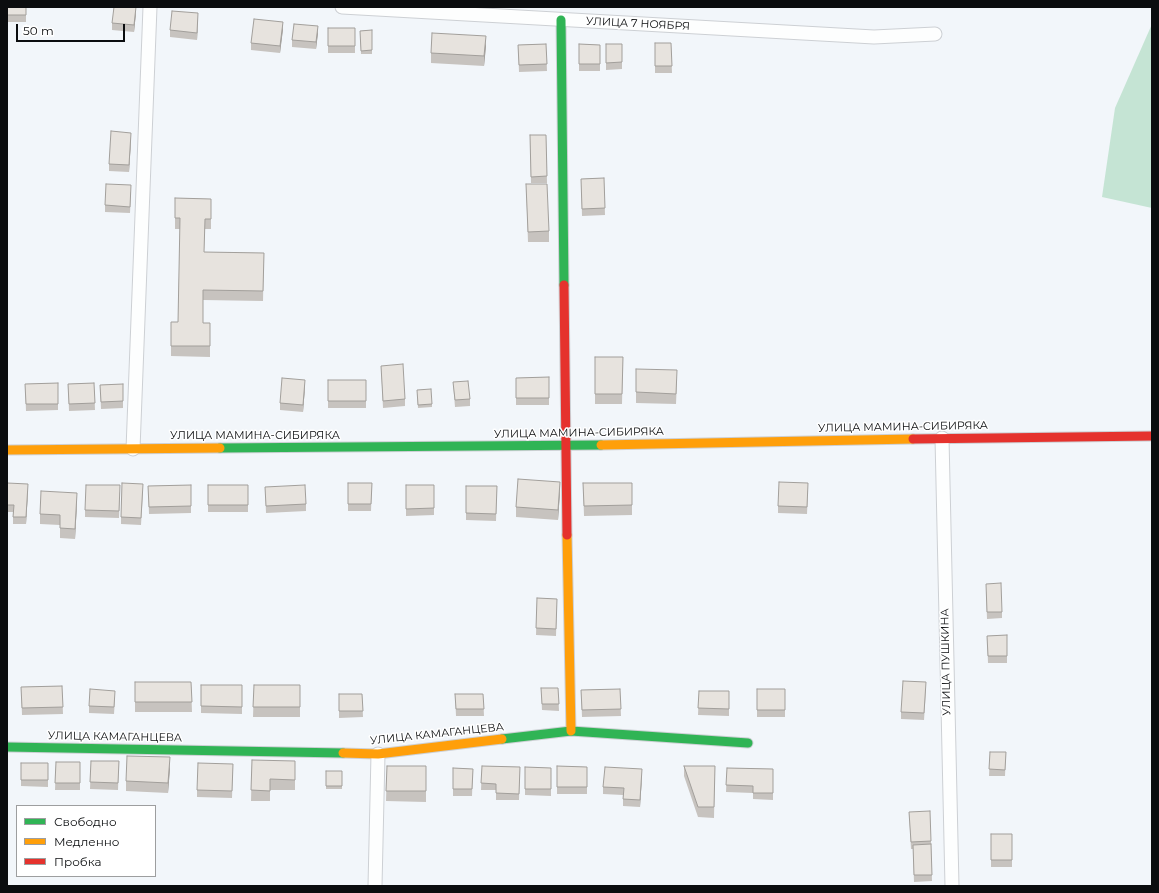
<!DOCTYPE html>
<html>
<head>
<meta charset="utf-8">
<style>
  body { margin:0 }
  #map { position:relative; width:1159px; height:893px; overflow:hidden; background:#f2f6fa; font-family:Montserrat,sans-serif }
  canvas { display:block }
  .frame { position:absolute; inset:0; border:8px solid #0b0d0f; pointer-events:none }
  .legend { position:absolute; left:16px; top:805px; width:140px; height:72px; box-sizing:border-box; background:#fff; border:1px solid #9d9e9f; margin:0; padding:5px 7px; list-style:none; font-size:12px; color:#0b0d0f }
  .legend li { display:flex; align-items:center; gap:8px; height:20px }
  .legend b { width:20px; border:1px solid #9d9e9f }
  .scale { position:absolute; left:16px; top:24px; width:109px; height:18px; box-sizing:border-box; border:2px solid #0b0d0f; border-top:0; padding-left:5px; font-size:12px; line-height:14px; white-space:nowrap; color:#0b0d0f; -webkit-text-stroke:3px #fff; paint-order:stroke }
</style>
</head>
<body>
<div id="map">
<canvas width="1159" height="893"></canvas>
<div class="frame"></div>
<ul class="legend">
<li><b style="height:5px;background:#30b455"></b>Свободно</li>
<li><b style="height:5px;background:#ff9f0a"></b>Медленно</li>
<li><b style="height:5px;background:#e5322d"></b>Пробка</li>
</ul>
<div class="scale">50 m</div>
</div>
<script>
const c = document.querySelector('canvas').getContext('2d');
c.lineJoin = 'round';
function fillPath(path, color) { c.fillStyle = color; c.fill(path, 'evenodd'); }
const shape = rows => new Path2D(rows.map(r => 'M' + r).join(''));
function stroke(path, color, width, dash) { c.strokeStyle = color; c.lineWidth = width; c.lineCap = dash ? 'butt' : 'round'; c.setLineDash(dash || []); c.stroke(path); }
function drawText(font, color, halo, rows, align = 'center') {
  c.font = font + ' Montserrat,sans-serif'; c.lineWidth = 3; c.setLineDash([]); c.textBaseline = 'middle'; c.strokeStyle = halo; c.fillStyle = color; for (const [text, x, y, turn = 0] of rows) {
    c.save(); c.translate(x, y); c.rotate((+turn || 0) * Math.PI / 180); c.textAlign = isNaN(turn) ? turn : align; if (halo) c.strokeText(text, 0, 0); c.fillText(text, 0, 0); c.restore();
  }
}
fillPath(shape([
  [1152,24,1152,208,1102,197,1115,108]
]), '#c5e4d4');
const street = shape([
  [342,7,874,37,935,34],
  [942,438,952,886],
  [133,449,150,7],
  [375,886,378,754]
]);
const fast = shape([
  [561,20,564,285],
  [220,448,601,445],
  [502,739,571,731,748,743],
  [7,747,343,753]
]);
const slow = shape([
  [601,445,913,439],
  [7,450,220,448],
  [567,535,571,731],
  [343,753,378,754,502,739]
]);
const jam = shape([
  [564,285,567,535],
  [913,439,1152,436]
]);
stroke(street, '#cdd0d4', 15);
stroke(fast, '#cdd0d4', 11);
stroke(slow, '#cdd0d4', 11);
stroke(jam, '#cdd0d4', 11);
stroke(street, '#fdfefe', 13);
stroke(fast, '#30b455', 9);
stroke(slow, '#ff9f0a', 9);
stroke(jam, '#e5322d', 9);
fillPath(shape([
  [7,7,26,7,26,22,7,22],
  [136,13,134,32,112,30,112,23],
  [198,20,197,40,170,37,170,30],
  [328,28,355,28,355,53,328,53],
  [283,29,280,53,251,50,251,43],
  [372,30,372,54,361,54,360,31],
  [318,33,316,49,292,47,292,40],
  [655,43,671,43,672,73,655,73],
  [546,44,547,71,519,72,518,45],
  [579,44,600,45,600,71,579,71],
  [606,44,622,44,622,69,606,70],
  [486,46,484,66,431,63,431,53],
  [530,135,546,135,547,183,531,183],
  [131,140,129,172,109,171,109,164],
  [604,178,605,215,582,216,581,179],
  [526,184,549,231,549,242,528,242],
  [131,192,130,213,105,212,105,205],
  [175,198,211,199,211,229,205,229,204,252,264,253,263,301,203,300,203,323,210,323,210,357,171,356,171,322,178,322,180,229,175,229],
  [595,357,623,357,622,404,595,404],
  [381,366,405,399,405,406,383,408],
  [549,377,549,405,516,405,516,378],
  [328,380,366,380,366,408,328,408],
  [677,380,676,404,636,403,636,392],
  [453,382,470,399,470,406,455,407],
  [58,383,58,410,26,411,25,384],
  [94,383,95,410,69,411,68,384],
  [123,384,123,408,101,409,100,385],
  [305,387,303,412,280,410,280,403],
  [417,394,432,404,432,407,418,408],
  [7,483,28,491,26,524,13,524,13,512,7,512],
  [348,483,372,483,371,511,348,511],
  [583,483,632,483,632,515,584,516],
  [191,485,191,513,149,514,148,486],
  [208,485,248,485,248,512,208,512],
  [406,485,434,485,434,515,406,516],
  [466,486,497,486,496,521,466,520],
  [265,487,306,504,306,511,266,513],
  [808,490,807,514,778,513,778,506],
  [143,491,141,525,121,524,121,517],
  [120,492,119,518,85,517,85,510],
  [560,492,558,520,516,517,516,507],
  [77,503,75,539,60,538,60,525,40,524,40,514],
  [986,591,1002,612,1002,618,987,619],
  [537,598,557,599,556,636,536,635],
  [1007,635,1007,663,988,663,987,636],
  [135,682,191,682,192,712,135,712],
  [201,685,242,685,242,714,201,713],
  [254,685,300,685,300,717,253,717],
  [62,686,63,714,22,715,21,687],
  [541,688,558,688,559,711,542,710],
  [620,689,621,716,582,717,581,690],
  [757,689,785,689,785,717,757,717],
  [926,689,924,720,901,719,901,712],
  [699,691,729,691,729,716,698,715],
  [339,694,362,694,363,717,339,718],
  [455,694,483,694,484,716,456,716],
  [115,698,114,714,89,713,89,706],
  [990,752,1006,752,1005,776,989,776],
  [252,760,295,772,295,790,270,790,270,801,251,801],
  [91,761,119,761,118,790,90,789],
  [56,762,80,762,80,790,55,790],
  [21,763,48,763,48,787,21,786],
  [233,764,232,798,197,797,197,790],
  [387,766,426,766,426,802,386,801],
  [482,766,520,767,519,800,496,800,496,790,481,790],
  [557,766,587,767,587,794,557,794],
  [684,766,715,766,714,818,698,817,684,776],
  [525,767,551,768,551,796,525,795],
  [170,768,168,793,126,791,126,781],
  [453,768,473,769,472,796,453,796],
  [727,768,773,769,773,800,753,799,753,793,726,792],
  [326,771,342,771,342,789,326,789],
  [642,776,640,807,623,806,623,795,603,794,603,787],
  [909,812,931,841,932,881,914,882,913,849,911,849],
  [991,834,1012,834,1012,867,991,867]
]), '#c7c3bf');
fillPath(shape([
  [136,7,136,13,134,32,134,25],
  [198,13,198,20,197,40,197,33],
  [283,22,283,29,280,53,280,46],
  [318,26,318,33,316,49,316,42],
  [486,36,486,46,484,66,484,56],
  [131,133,131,140,129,172,129,165],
  [305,380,305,387,303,412,303,405],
  [560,482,560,492,558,520,558,510],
  [28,484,28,491,26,524,26,517],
  [77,493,77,503,75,539,75,529],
  [170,757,170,768,168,793,168,783],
  [642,769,642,776,640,807,640,800]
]), '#a29f9b');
const building = shape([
  [7,7,26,7,26,15,7,15,7,7],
  [114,7,136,7,134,25,112,23,114,7],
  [172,11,198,13,197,33,170,30,172,11],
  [254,19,283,22,280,46,251,43,254,19],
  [294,24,318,26,316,42,292,40,294,24],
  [328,28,355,28,355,46,328,46,328,28],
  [372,30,372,50,361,51,360,31,372,30],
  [432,33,486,36,484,56,431,53,432,33],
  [655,43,671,43,672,66,655,66,655,43],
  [546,44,547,64,519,65,518,45,546,44],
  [579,44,600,45,600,64,579,64,579,44],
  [606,44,622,44,622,62,606,63,606,44],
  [111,131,131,133,129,165,109,164,111,131],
  [530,135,546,135,547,176,531,177,530,135],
  [604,178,605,208,582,209,581,179,604,178],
  [106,184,131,185,130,207,105,205,106,184],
  [526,184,547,184,549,231,528,232,526,184],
  [175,198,211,199,211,219,205,219,204,252,264,253,263,291,203,290,203,323,210,323,210,346,171,346,171,322,178,322,180,218,175,218,175,198],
  [595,357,623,357,622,394,595,394,595,357],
  [403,364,405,399,383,401,381,366,403,364],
  [636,369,677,370,676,394,636,392,636,369],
  [549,377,549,398,516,398,516,378,549,377],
  [282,378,305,380,303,405,280,403,282,378],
  [328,380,366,380,366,401,328,401,328,380],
  [468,381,470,399,455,400,453,382,468,381],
  [58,383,58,404,26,404,25,384,58,383],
  [94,383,95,403,69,404,68,384,94,383],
  [123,384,123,401,101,402,100,385,123,384],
  [431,389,432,404,418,405,417,390,431,389],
  [518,479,560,482,558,510,516,507,518,479],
  [779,482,808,483,807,507,778,506,779,482],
  [7,483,28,484,26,517,13,517,14,505,7,505,7,483],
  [122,483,143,484,141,518,121,517,122,483],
  [348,483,372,483,371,504,348,504,348,483],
  [583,483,632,483,632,505,584,506,583,483],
  [86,485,120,485,119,511,85,510,86,485],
  [191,485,191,506,149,507,148,486,191,485],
  [208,485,248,485,248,505,208,505,208,485],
  [305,485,306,504,266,506,265,487,305,485],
  [406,485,434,485,434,508,406,509,406,485],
  [466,486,497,486,496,514,466,513,466,486],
  [41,491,77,493,75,529,60,528,60,515,40,514,41,491],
  [1001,583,1002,612,987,612,986,584,1001,583],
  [537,598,557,599,556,629,536,628,537,598],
  [1007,635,1007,656,988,656,987,636,1007,635],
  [903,681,926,682,924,713,901,712,903,681],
  [135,682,191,682,192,702,135,702,135,682],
  [201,685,242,685,242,707,201,706,201,685],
  [254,685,300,685,300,707,253,707,254,685],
  [62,686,63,707,22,708,21,687,62,686],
  [541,688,558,688,559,704,542,704,541,688],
  [90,689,115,691,114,707,89,706,90,689],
  [620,689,621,709,582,710,581,690,620,689],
  [757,689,785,689,785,710,757,710,757,689],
  [699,691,729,691,729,709,698,708,699,691],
  [339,694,362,694,363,711,339,711,339,694],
  [455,694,483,694,484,709,456,709,455,694],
  [990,752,1006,752,1005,770,989,769,990,752],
  [127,756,170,757,168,783,126,781,127,756],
  [252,760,295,761,295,780,270,779,270,791,251,790,252,760],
  [91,761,119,761,118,783,90,782,91,761],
  [56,762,80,762,80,783,55,783,56,762],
  [21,763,48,763,48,780,21,780,21,763],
  [198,763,233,764,232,791,197,790,198,763],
  [387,766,426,766,426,791,386,791,387,766],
  [482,766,520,767,519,794,496,793,496,784,481,783,482,766],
  [557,766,587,767,587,787,557,787,557,766],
  [684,766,715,766,714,807,698,807,684,766],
  [525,767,551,768,551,789,525,789,525,767],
  [605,767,642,769,640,800,623,799,624,788,603,787,605,767],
  [453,768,473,769,472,789,453,789,453,768],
  [727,768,773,769,773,793,753,793,753,786,726,785,727,768],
  [326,771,342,771,342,786,326,786,326,771],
  [930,811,931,841,911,842,909,812,930,811],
  [991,834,1012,834,1012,860,991,860,991,834],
  [931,844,932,875,914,875,913,845,931,844]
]);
fillPath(building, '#e7e3de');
stroke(building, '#a29f9b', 1);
drawText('11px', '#0b0d0f', '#fff', [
  ["УЛИЦА 7 НОЯБРЯ",638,24,3],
  ["УЛИЦА МАМИНА-СИБИРЯКА",903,427,-1],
  ["УЛИЦА МАМИНА-СИБИРЯКА",579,433,-1],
  ["УЛИЦА МАМИНА-СИБИРЯКА",255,436],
  ["УЛИЦА ПУШКИНА",946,662,-91],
  ["УЛИЦА КАМАГАНЦЕВА",437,734,-6],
  ["УЛИЦА КАМАГАНЦЕВА",115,737,1]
]);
</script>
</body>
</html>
